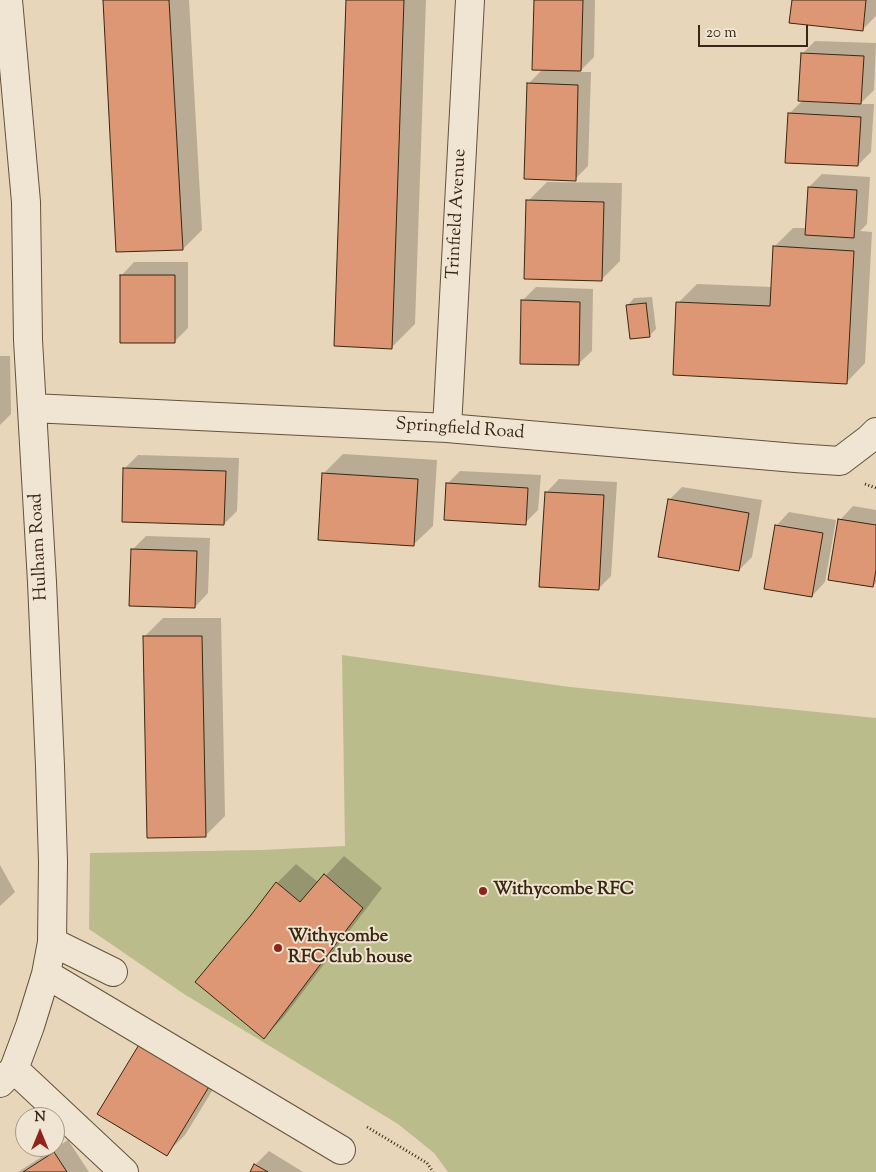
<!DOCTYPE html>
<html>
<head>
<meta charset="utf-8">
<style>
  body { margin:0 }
  #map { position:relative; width:876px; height:1172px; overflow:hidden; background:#e8d6ba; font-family:"Sorts Mill Goudy",serif }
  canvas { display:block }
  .north { position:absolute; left:15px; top:1107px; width:50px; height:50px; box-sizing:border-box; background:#f0e4d2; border:1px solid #a69885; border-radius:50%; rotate:0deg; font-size:14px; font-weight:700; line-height:20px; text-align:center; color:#382712 }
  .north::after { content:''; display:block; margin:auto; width:18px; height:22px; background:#8f2418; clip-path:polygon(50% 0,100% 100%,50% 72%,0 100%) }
  .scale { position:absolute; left:698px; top:25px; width:110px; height:22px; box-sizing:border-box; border:2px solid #382712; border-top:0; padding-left:6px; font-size:15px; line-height:18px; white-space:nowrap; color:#382712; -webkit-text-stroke:4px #f0e4d2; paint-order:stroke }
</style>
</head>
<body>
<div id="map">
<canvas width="876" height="1172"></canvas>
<div class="north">N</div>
<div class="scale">20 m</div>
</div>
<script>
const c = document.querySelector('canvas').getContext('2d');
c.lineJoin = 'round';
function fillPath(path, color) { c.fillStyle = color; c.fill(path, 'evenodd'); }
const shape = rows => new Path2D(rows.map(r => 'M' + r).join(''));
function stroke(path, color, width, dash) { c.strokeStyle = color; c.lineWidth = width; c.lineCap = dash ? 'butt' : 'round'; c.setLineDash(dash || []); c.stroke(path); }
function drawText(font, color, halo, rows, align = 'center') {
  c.font = font + ' "Sorts Mill Goudy",serif'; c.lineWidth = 4; c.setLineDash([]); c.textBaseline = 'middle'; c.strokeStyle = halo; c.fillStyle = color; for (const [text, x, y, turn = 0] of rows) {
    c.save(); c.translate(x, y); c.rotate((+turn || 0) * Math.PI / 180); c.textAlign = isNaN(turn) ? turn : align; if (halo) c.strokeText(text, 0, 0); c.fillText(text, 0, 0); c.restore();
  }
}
fillPath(shape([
  [342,655,570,687,876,718,876,1172,448,1172,434,1153,398,1124,184,994,89,929,90,853,261,850,345,846]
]), '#bbbc8c');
fillPath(shape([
  [104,0,189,0,202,230,183,249],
  [347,0,426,0,415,324,391,348],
  [535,0,595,0,594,57,579,72,591,72,588,166,575,179,528,84,543,69],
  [793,0,876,0,876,16,863,29],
  [815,41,876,43,874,90,860,104,874,104,871,152,858,165,789,114,803,100,802,54],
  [822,174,870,177,867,224,860,231,872,232,865,363,846,383,678,303,697,284,772,287,774,247,793,228,807,228,809,187],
  [547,182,622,183,620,261,601,280,528,201],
  [134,262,188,262,188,328,175,341,121,276],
  [536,287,593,289,592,351,578,364,522,301],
  [652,297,656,329,649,336,628,305,634,298],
  [0,356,10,356,11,414,0,425],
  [343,454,437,460,433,526,413,545,324,473],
  [138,455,239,458,237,511,224,524,124,469],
  [460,471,541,475,538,510,525,523,447,484],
  [559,479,617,482,611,576,598,589,546,493],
  [682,487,762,500,752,557,739,570,669,500],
  [853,506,876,510,876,583,873,586,840,520],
  [789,512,836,520,825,582,812,596,776,526],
  [146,536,210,538,208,593,195,607,132,550],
  [163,618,221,618,225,816,206,835,144,637],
  [344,856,382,888,283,1018,264,1037,277,883,296,864,319,883],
  [0,865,15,892,0,906],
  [160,1025,228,1065,185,1135,166,1154,141,1044],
  [68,1140,89,1172,18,1172],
  [269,1151,303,1172,251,1172,255,1165]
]), '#0003');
const building = shape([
  [103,0,169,0,183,250,116,252,103,0],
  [346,0,404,0,392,349,334,346,346,0],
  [534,0,583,0,581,71,532,70,534,0],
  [792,0,866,0,863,31,789,23,792,0],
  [801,53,864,56,861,104,798,101,801,53],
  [527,83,578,85,576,181,524,179,527,83],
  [788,113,861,117,858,166,785,163,788,113],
  [808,187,857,190,854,238,805,235,808,187],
  [526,200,604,202,602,281,524,279,526,200],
  [773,246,854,251,847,384,673,375,676,302,770,306,773,246],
  [120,275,175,275,175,343,120,343,120,275],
  [521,300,580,302,579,365,520,364,521,300],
  [646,303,650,337,630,339,626,305,646,303],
  [123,468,226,471,224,525,122,522,123,468],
  [322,473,418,479,414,546,318,540,322,473],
  [446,483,528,488,526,525,444,520,446,483],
  [545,492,604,495,599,590,539,587,545,492],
  [668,499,749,513,739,571,658,557,668,499],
  [838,519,876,525,876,570,873,587,828,580,838,519],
  [775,525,823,533,812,597,764,589,775,525],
  [131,549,197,551,195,608,129,606,131,549],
  [143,636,202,636,206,837,147,838,143,636],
  [324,874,363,908,264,1039,195,982,251,915,276,882,300,902,324,874],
  [140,1043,210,1085,167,1156,97,1114,140,1043],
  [54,1152,67,1172,23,1172,54,1152],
  [254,1164,268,1172,250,1172,254,1164]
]);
fillPath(building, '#dd9774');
stroke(building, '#382712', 1);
const minor = shape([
  [32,408,447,428,795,458,840,461,869,439,876,432],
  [447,428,470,0],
  [52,942,113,972],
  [46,974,341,1150],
  [14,1069,124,1172],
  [0,1083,14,1069,30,1026,46,974,52,942,53,862,50,766,42,582,28,340,26,202,8,0]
]);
stroke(minor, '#64533c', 30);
stroke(shape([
  [865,484,876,488],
  [367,1127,427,1163,433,1172]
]), '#382712', 3, [1, 2.5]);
stroke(minor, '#f0e4d2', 28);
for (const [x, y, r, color] of [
  [483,891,5,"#8f2418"],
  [278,948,5,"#8f2418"]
]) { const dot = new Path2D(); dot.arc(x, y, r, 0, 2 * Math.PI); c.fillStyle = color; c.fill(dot); stroke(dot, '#f0e4d2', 2); }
drawText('18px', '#382712', '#f0e4d2', [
  ["Trinfield Avenue",458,214,-87],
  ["Springfield Road",460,430,4],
  ["Hulham Road",40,547,-93]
]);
drawText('bold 18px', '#382712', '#f0e4d2', [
  ["Withycombe RFC",493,891],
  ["Withycombe",288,938],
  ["RFC club house",288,959]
], 'left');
</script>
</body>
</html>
